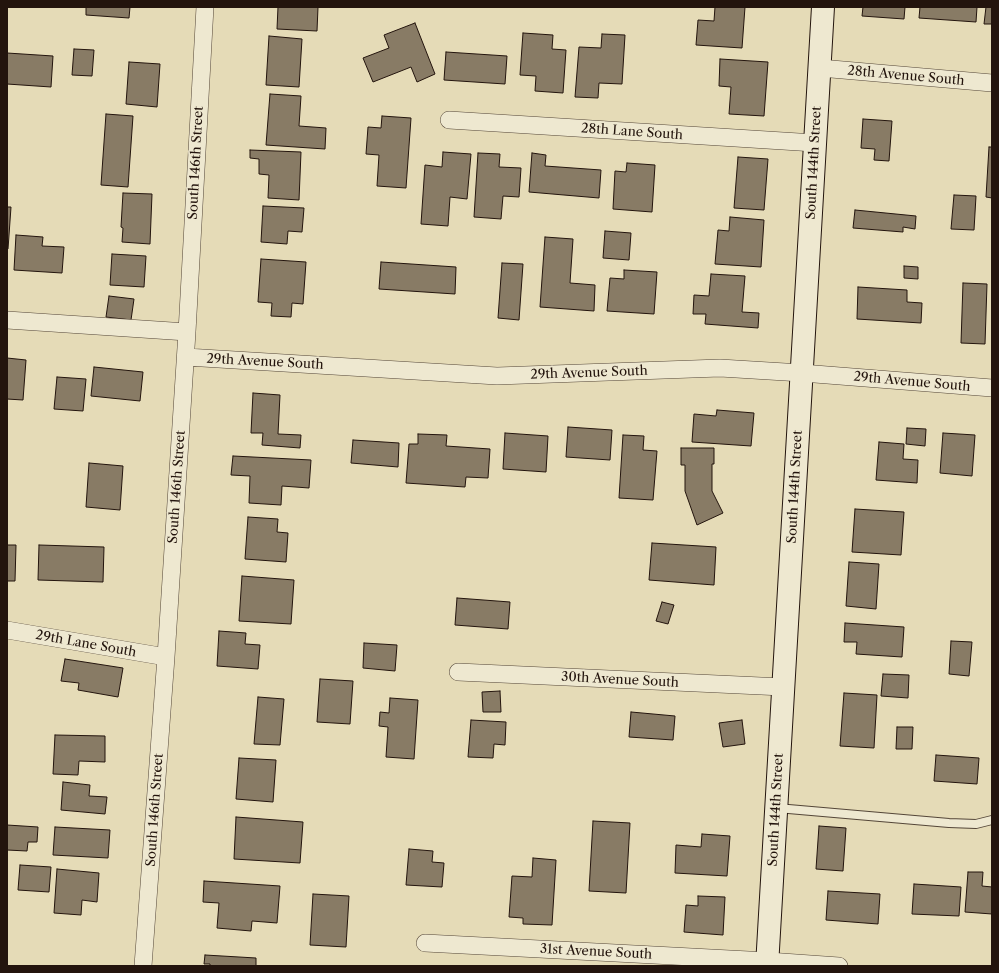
<!DOCTYPE html>
<html>
<head>
<meta charset="utf-8">
<style>
  body { margin:0 }
  #map { position:relative; width:999px; height:973px; overflow:hidden; background:#e5dbb7; font-family:"Libre Caslon Text",serif }
  canvas { display:block }
  .frame { position:absolute; inset:0; border:8px solid #23140d; pointer-events:none }
</style>
</head>
<body>
<div id="map">
<canvas width="999" height="973"></canvas>
<div class="frame"></div>
</div>
<script>
const c = document.querySelector('canvas').getContext('2d');
c.lineJoin = 'round';
function fillPath(path, color) { c.fillStyle = color; c.fill(path, 'evenodd'); }
const shape = rows => new Path2D(rows.map(r => 'M' + r).join(''));
function stroke(path, color, width, dash) { c.strokeStyle = color; c.lineWidth = width; c.lineCap = dash ? 'butt' : 'round'; c.setLineDash(dash || []); c.stroke(path); }
function drawText(font, color, halo, rows, align = 'center') {
  c.font = font + ' "Libre Caslon Text",serif'; c.lineWidth = 3; c.setLineDash([]); c.textBaseline = 'middle'; c.strokeStyle = halo; c.fillStyle = color; for (const [text, x, y, turn = 0] of rows) {
    c.save(); c.translate(x, y); c.rotate((+turn || 0) * Math.PI / 180); c.textAlign = isNaN(turn) ? turn : align; if (halo) c.strokeText(text, 0, 0); c.fillText(text, 0, 0); c.restore();
  }
}
const building = shape([
  [86,7,130,7,129,18,86,15,86,7],
  [278,7,318,7,317,31,277,29,278,7],
  [715,7,745,7,742,48,696,45,698,20,714,21,715,7],
  [863,7,905,7,904,19,862,16,863,7],
  [920,7,977,7,976,22,919,18,920,7],
  [986,7,992,7,992,24,984,24,986,7],
  [415,23,435,74,417,82,411,67,373,82,363,58,389,48,384,35,415,23],
  [523,33,553,35,552,49,566,50,563,93,535,91,536,76,520,75,523,33],
  [602,34,625,35,622,84,599,83,598,98,575,97,579,47,601,48,602,34],
  [269,36,302,39,299,87,266,85,269,36],
  [74,49,94,50,92,76,72,75,74,49],
  [446,52,507,56,505,84,444,80,446,52],
  [7,53,53,56,51,87,7,84,7,53],
  [720,59,768,62,764,116,729,114,731,87,719,86,720,59],
  [129,62,160,64,157,107,126,104,129,62],
  [270,94,301,96,299,126,326,128,325,149,266,145,270,94],
  [106,114,133,116,128,187,101,185,106,114],
  [382,116,411,118,406,188,377,186,379,155,366,154,368,127,381,128,382,116],
  [863,119,892,121,889,161,874,160,875,149,861,148,863,119],
  [989,147,992,147,992,198,986,197,989,147],
  [250,150,301,152,299,200,268,198,269,175,259,174,259,159,250,158,250,150],
  [443,152,471,154,467,199,450,197,448,226,421,224,425,165,442,167,443,152],
  [478,153,500,154,499,167,521,168,519,197,503,196,501,219,474,217,478,153],
  [532,153,546,155,545,166,601,170,599,198,529,192,532,153],
  [738,157,768,159,764,210,734,208,738,157],
  [627,163,655,165,652,212,613,209,615,171,626,172,627,163],
  [123,193,152,194,150,244,122,242,123,228,121,227,123,193],
  [954,195,976,196,974,230,951,229,954,195],
  [263,206,304,208,302,232,288,231,287,244,261,242,263,206],
  [7,207,11,207,8,249,7,249,7,207],
  [855,210,916,216,915,229,903,227,903,232,853,228,855,210],
  [730,217,764,220,761,267,715,264,718,230,729,231,730,217],
  [605,231,631,233,629,260,603,258,605,231],
  [16,235,43,237,42,246,64,247,62,273,14,270,16,235],
  [545,237,573,239,570,283,595,285,594,311,540,307,545,237],
  [112,254,146,256,144,287,110,285,112,254],
  [261,259,306,262,303,304,292,303,291,317,271,316,272,303,258,302,261,259],
  [381,262,456,267,455,294,379,289,381,262],
  [502,263,523,264,519,320,498,318,502,263],
  [904,266,918,267,918,279,904,278,904,266],
  [624,270,657,272,654,314,607,311,610,278,624,279,624,270],
  [711,274,745,276,742,312,759,313,758,328,705,324,706,314,693,314,694,295,709,296,711,274],
  [963,283,987,284,985,344,961,343,963,283],
  [858,287,907,290,907,302,922,303,921,323,857,319,858,287],
  [109,296,134,299,131,320,106,317,109,296],
  [7,358,26,360,23,400,7,399,7,358],
  [94,367,143,372,140,401,91,396,94,367],
  [57,377,86,379,83,411,54,409,57,377],
  [253,393,280,395,278,434,301,435,300,448,262,445,263,433,251,433,253,393],
  [717,410,754,413,751,446,692,442,694,414,716,416,717,410],
  [568,427,612,430,610,460,566,457,568,427],
  [907,428,926,429,925,446,906,444,907,428],
  [505,433,548,436,546,472,503,469,505,433],
  [943,433,975,435,972,476,940,473,943,433],
  [418,434,447,435,446,446,490,449,488,478,466,477,465,487,406,483,409,444,418,444,418,434],
  [623,435,644,436,643,450,657,451,653,500,619,498,623,435],
  [353,440,399,443,398,467,351,463,353,440],
  [879,442,904,444,903,459,918,460,917,483,876,480,879,442],
  [681,448,714,448,714,464,712,464,712,491,723,513,697,525,685,491,685,465,681,465,681,448],
  [233,456,311,460,309,488,282,486,281,505,249,503,250,476,231,475,233,456],
  [89,463,123,466,120,510,86,507,89,463],
  [855,509,904,512,901,555,852,552,855,509],
  [248,517,278,519,277,532,288,533,286,562,245,559,248,517],
  [652,543,716,547,714,585,649,580,652,543],
  [7,545,16,545,15,581,7,581,7,545],
  [39,545,104,547,103,582,38,580,39,545],
  [849,562,879,564,876,609,846,606,849,562],
  [242,576,294,580,291,624,239,621,242,576],
  [457,598,510,602,508,629,455,625,457,598],
  [662,602,674,605,668,624,656,621,662,602],
  [845,623,904,627,902,657,856,654,857,642,844,642,845,623],
  [219,631,246,633,245,644,260,645,258,669,217,666,219,631],
  [951,641,972,642,969,676,949,674,951,641],
  [364,643,397,645,395,671,363,668,364,643],
  [65,659,123,668,118,697,78,690,79,683,61,681,65,659],
  [883,674,909,675,908,698,881,696,883,674],
  [320,679,353,681,350,724,317,722,320,679],
  [500,691,501,712,483,712,482,692,500,691],
  [844,693,877,695,874,748,840,746,844,693],
  [258,697,284,699,280,745,254,744,258,697],
  [390,698,418,700,414,759,386,757,388,727,379,726,380,712,389,713,390,698],
  [631,712,675,716,673,740,629,737,631,712],
  [471,720,506,722,505,745,494,744,493,758,468,757,471,720],
  [742,720,745,744,723,747,719,723,742,720],
  [897,727,913,727,912,749,896,749,897,727],
  [55,735,105,736,105,762,79,761,78,775,53,774,55,735],
  [936,755,979,758,977,784,934,781,936,755],
  [239,758,276,760,273,802,236,799,239,758],
  [63,782,90,785,89,796,107,797,105,814,61,810,63,782],
  [236,817,303,822,300,863,234,859,236,817],
  [593,821,630,823,626,893,589,891,593,821],
  [7,825,38,827,37,842,28,842,27,851,7,850,7,825],
  [819,826,846,828,843,871,816,869,819,826],
  [55,827,110,830,108,858,53,855,55,827],
  [702,834,730,836,727,876,675,873,676,845,701,847,702,834],
  [409,849,433,851,432,862,444,863,442,887,406,885,409,849],
  [533,858,556,860,552,925,523,924,523,918,509,917,512,876,532,877,533,858],
  [20,865,51,867,49,892,18,890,20,865],
  [57,869,99,873,97,902,82,900,81,915,54,913,57,869],
  [968,872,983,872,982,886,992,887,992,914,965,912,968,872],
  [204,881,280,886,277,923,252,921,251,931,217,928,219,903,203,902,204,881],
  [914,884,961,887,959,916,912,914,914,884],
  [828,891,880,894,878,924,826,920,828,891],
  [313,894,349,896,346,947,310,945,313,894],
  [698,896,725,897,723,935,684,932,686,905,698,906,698,896],
  [205,955,256,958,256,966,210,966,210,964,204,964,205,955]
]);
fillPath(building, '#887b65');
stroke(building, '#23140d', 1);
const lane = shape([
  [777,808,949,823,976,824,992,820]
]);
const street = shape([
  [820,68,992,83],
  [449,120,815,143],
  [7,320,187,332],
  [186,357,497,376,720,368,802,373,992,388],
  [7,630,166,657],
  [458,672,783,687],
  [425,943,768,961,839,966],
  [143,966,166,657,187,332,205,7]
]);
const secondary = shape([
  [767,966,823,7]
]);
stroke(lane, '#544638', 10);
stroke(street, '#544638', 18);
stroke(secondary, '#23140d', 24);
stroke(lane, '#eee8d0', 8);
stroke(street, '#eee8d0', 17);
stroke(secondary, '#eee8d0', 22);
drawText('13px', '#23140d', '#eee8d0', [
  ["28th Avenue South",906,76,5],
  ["28th Lane South",632,132,4],
  ["South 146th Street",196,163,-87],
  ["South 144th Street",814,163,-87],
  ["29th Avenue South",265,362,3],
  ["29th Avenue South",589,373,-2],
  ["29th Avenue South",912,382,5],
  ["South 146th Street",177,487,-86],
  ["South 144th Street",795,487,-87],
  ["29th Lane South",86,644,10],
  ["30th Avenue South",620,680,3],
  ["South 146th Street",155,810,-86],
  ["South 144th Street",776,810,-87],
  ["31st Avenue South",596,952,3]
]);
</script>
</body>
</html>
